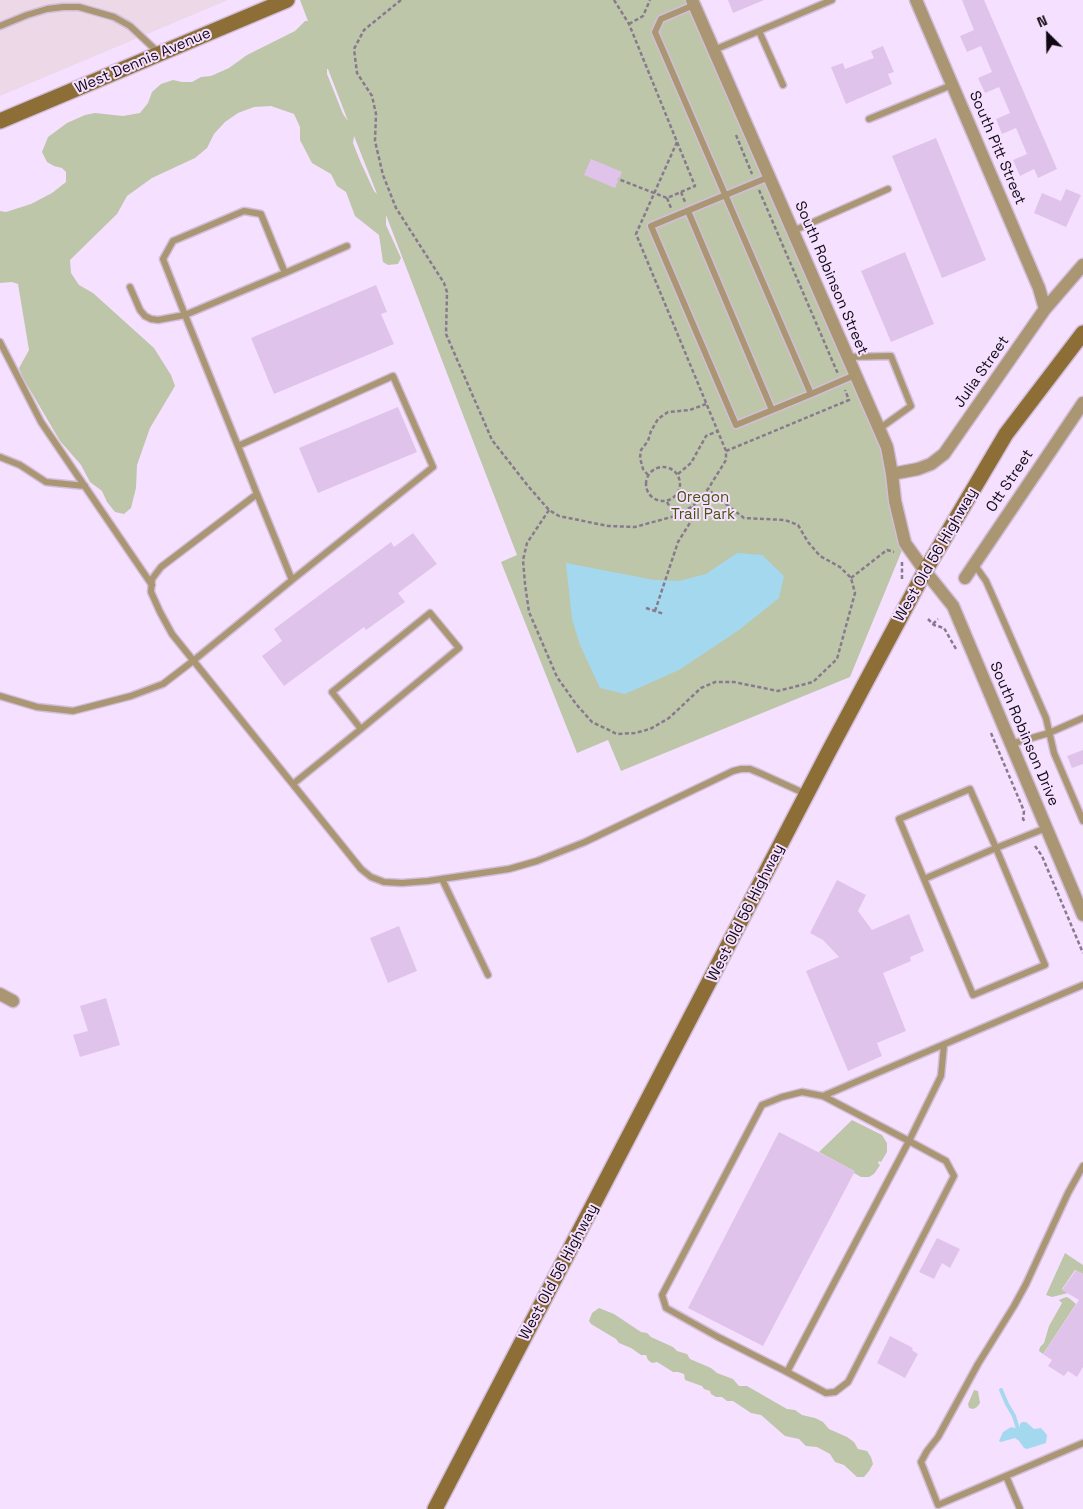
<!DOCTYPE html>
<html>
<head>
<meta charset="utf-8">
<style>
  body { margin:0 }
  #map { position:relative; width:1083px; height:1509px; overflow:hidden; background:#f6e0ff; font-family:"Space Grotesk",sans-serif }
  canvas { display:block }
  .north { position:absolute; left:1023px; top:10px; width:50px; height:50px; -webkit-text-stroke:4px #f6e0ff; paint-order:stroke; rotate:337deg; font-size:14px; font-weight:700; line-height:20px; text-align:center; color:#110a14 }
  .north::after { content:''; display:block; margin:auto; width:18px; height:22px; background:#110a14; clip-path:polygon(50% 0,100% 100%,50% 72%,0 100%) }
</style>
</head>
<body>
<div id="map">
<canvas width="1083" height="1509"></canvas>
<div class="north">N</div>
</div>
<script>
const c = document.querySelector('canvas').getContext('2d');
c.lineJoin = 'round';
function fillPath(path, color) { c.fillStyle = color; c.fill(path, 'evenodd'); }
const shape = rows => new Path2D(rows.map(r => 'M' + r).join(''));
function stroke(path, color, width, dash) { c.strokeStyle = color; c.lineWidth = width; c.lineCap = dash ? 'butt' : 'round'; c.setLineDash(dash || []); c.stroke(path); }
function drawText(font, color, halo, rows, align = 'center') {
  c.font = font + ' "Space Grotesk",sans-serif'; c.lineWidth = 4; c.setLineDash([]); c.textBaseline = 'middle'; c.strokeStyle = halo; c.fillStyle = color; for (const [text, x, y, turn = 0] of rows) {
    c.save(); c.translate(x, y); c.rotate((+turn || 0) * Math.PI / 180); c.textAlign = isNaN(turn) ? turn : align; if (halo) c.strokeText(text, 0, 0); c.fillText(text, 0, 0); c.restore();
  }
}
fillPath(shape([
  [0,0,228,0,0,96]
]), '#ecd8e7');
fillPath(shape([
  [300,0,692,0,887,447,905,543,850,677,621,771,608,740,577,753,501,562,517,555,386,215,386,225,401,258,398,264,388,265,383,262,379,235,355,216,346,192,337,186,331,174,312,163,300,140,300,127,294,114,271,106,254,107,238,113,225,122,214,134,207,148,195,158,152,178,127,196,117,214,70,260,71,273,79,285,93,293,154,348,171,375,175,386,150,428,137,465,136,488,131,508,124,514,115,512,107,502,102,491,90,482,81,465,60,441,23,378,19,368,29,350,18,284,12,282,0,283,0,211,6,212,31,204,52,193,66,182,66,172,62,168,54,166,47,162,42,152,48,137,67,123,85,115,95,113,123,116,140,113,148,103,152,92,161,84,173,80,182,82,192,82,201,77,211,76,229,68,247,55,295,31,305,21,308,21],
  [327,69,328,69,348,121,343,114,327,74],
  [354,136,377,194,374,191,361,163,353,143],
  [852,1120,882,1135,887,1143,887,1152,881,1162,879,1161,878,1163,880,1165,874,1174,869,1177,861,1177,854,1173,854,1171,819,1152],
  [1065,1253,1083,1265,1083,1274,1075,1270,1062,1289,1068,1293,1052,1297,1046,1295],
  [1066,1297,1069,1298,1076,1304,1043,1354,1039,1351,1040,1347,1044,1343,1049,1326,1062,1303,1059,1300],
  [599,1308,614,1314,641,1332,647,1333,651,1337,673,1347,677,1351,687,1354,690,1359,711,1368,717,1373,733,1379,739,1386,747,1386,787,1409,795,1410,802,1415,815,1418,823,1422,829,1429,847,1437,854,1442,858,1449,867,1451,871,1457,873,1464,869,1471,864,1477,857,1477,844,1465,835,1462,830,1454,817,1447,806,1446,799,1439,785,1436,761,1415,751,1413,733,1401,727,1401,722,1397,716,1397,711,1394,710,1391,704,1389,702,1386,685,1380,684,1374,678,1372,673,1372,657,1362,652,1363,648,1360,646,1355,641,1355,631,1348,619,1343,616,1339,591,1324,589,1321,592,1313],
  [974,1390,978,1391,980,1403,977,1407,973,1409,969,1408,968,1404]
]), '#bec6a9');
fillPath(shape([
  [737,553,762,555,784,576,779,598,739,630,679,670,625,694,600,688,580,645,572,619,566,563,654,580,679,581,706,574],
  [1022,1422,1026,1422,1034,1429,1041,1428,1047,1435,1046,1443,1027,1449,1024,1448,1019,1441,1015,1438,1001,1442,999,1441,1003,1432,1011,1427,1019,1429,1020,1424]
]), '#a4d8ef');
stroke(shape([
  [1001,1390,1007,1404,1014,1416,1018,1429]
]), '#a4d8ef', 4);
fillPath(shape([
  [728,0,764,0,733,13],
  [962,0,984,0,1057,169,1038,178,1034,169,1020,176,1013,160,1027,154,1016,128,1002,134,996,119,1010,113,999,87,985,93,978,78,992,72,981,46,967,52,960,36,974,30],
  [883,46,894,72,888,74,892,84,846,104,831,67,843,63,845,69,874,58,871,51],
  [936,138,986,260,942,278,892,156],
  [591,159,622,172,615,188,584,175],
  [1066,189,1081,195,1066,227,1034,213,1042,193,1061,201],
  [905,252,934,324,891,342,861,271],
  [376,285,387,312,381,314,394,344,274,394,251,338],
  [398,407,417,452,318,493,299,448],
  [413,533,437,564,398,593,405,602,366,630,364,627,284,686,262,656,282,641,274,629,391,542,394,547],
  [1083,750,1083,764,1072,768,1067,756],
  [837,880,866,895,858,911,872,930,909,914,924,951,910,957,911,961,883,973,906,1031,877,1043,882,1056,848,1071,806,971,839,957,823,940,810,933],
  [399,926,417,971,388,983,370,938],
  [106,998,120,1045,80,1057,73,1035,88,1031,80,1006],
  [779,1132,855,1171,763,1346,688,1308],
  [937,1238,960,1249,950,1268,942,1263,934,1279,919,1272],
  [1076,1270,1083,1274,1083,1367,1077,1377,1068,1371,1064,1376,1048,1366,1052,1360,1043,1354,1079,1300,1062,1290],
  [890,1336,913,1348,912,1350,918,1354,905,1378,877,1363]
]), '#e0c3eb');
const lane = shape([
  [694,5,661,19,655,32,811,394,855,375],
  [0,26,27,15,47,9,63,7,79,7,114,17,130,26,159,53],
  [759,31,783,85],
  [714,50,832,0],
  [869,119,952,85],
  [769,177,651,226,736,425,811,394],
  [688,211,772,410],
  [793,231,888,189],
  [285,273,347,246],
  [130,287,140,310,145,316,151,319,158,320,185,315,285,273,261,214,244,211,173,241,163,259,185,315,238,446,257,494,161,567,152,579,151,592,160,612,172,634,361,869,371,877,384,882,402,883,428,881,509,869,537,861,585,842,733,771,741,769,750,769,762,774,806,794],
  [0,342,41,422,152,585],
  [847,357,891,356,911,406,879,429],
  [238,446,393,376,433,467,292,580],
  [0,457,20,465,46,482,85,486],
  [974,564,986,581,994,599,1046,718,1054,753,1083,821],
  [0,696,37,707,73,711,131,696,163,684,193,661,292,580,257,494],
  [1011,744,1049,733,1083,718],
  [293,784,361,729,459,648,430,613,332,692,361,729],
  [442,879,488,975],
  [924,879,899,819,970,789,996,848,1045,965,973,995,924,879,996,848,1046,828],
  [823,1096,1083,985],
  [1083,1166,1068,1193,1026,1284,1014,1306,978,1364,938,1437,927,1451,921,1462,938,1505,1083,1443],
  [787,1372,826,1393,835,1392,848,1382,954,1176,946,1161,909,1141,823,1096,802,1092,782,1097,762,1105,662,1295,666,1308,718,1337,787,1372,909,1141,941,1076,944,1045],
  [1006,1476,1020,1509]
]);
const street = shape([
  [692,0,887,447,892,474,895,501,905,543,925,571,953,606,1083,915],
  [916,0,1039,288,1045,309],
  [892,474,918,469,931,464,944,454,1045,309,1083,265],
  [965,578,1083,403],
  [0,994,13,1001]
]);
const secondary = shape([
  [0,121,287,0],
  [435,1509,829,751,925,571,1006,434,1083,333]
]);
stroke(lane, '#d1bed9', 9);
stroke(street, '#d1bed9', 15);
stroke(secondary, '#d1bed9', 18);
stroke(shape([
  [401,0,364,30,354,49,357,73,372,96,376,114,375,141,383,175,396,208,444,283,447,292,446,334,492,440,528,486,549,510,559,516,608,526,635,527,675,516,693,506,708,489,726,460,726,451,849,400,845,390],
  [614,0,629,24,695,186,667,198,618,179],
  [629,24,643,16,650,0],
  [736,135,752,174],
  [677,142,636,234,726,451],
  [759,190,838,374],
  [681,192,685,202],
  [667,198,671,208],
  '646 484a17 17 0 1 1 34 0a17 17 0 1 1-34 0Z',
  [678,474,691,463,706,436,718,431],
  [648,475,643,469,640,458,641,450,648,441,651,431,658,419,668,412,690,410,706,404],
  [667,502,675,516],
  [549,510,527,543,523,560,525,584,529,612,557,677,576,704,592,722,617,734,635,733,650,729,669,718,701,688,715,682,734,682,778,691,813,682,837,659,855,593,851,578,840,567,820,556,808,542,798,525,785,520,744,518,719,499,708,489],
  [902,562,902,579],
  [851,578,887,550,894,552],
  [646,608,664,614],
  [655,611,678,542,696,513,693,506],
  [928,619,934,625,944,628,956,649],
  [933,624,938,619],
  [991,733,1024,811,1023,819,1025,822],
  [1035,846,1042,856,1083,953]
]), '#887a8e', 2.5, [4, 2.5]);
stroke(lane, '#ab9673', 6);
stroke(street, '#ab9673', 12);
stroke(secondary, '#8d6e36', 15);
drawText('15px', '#110a14', '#f6e0ff', [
  ["West Dennis Avenue",143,61,-23],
  ["South Pitt Street",997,148,67],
  ["South Robinson Street",831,278,67],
  ["Julia Street",982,372,-55],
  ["Ott Street",1010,481,-56],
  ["West Old 56 Highway",936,555,-60],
  ["South Robinson Drive",1024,734,67],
  ["West Old 56 Highway",746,913,-63],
  ["West Old 56 Highway",559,1272,-62]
]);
drawText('15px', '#48550e', '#f6e0ff', [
  ["Oregon",703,498],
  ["Trail Park",703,515]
]);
</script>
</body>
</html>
